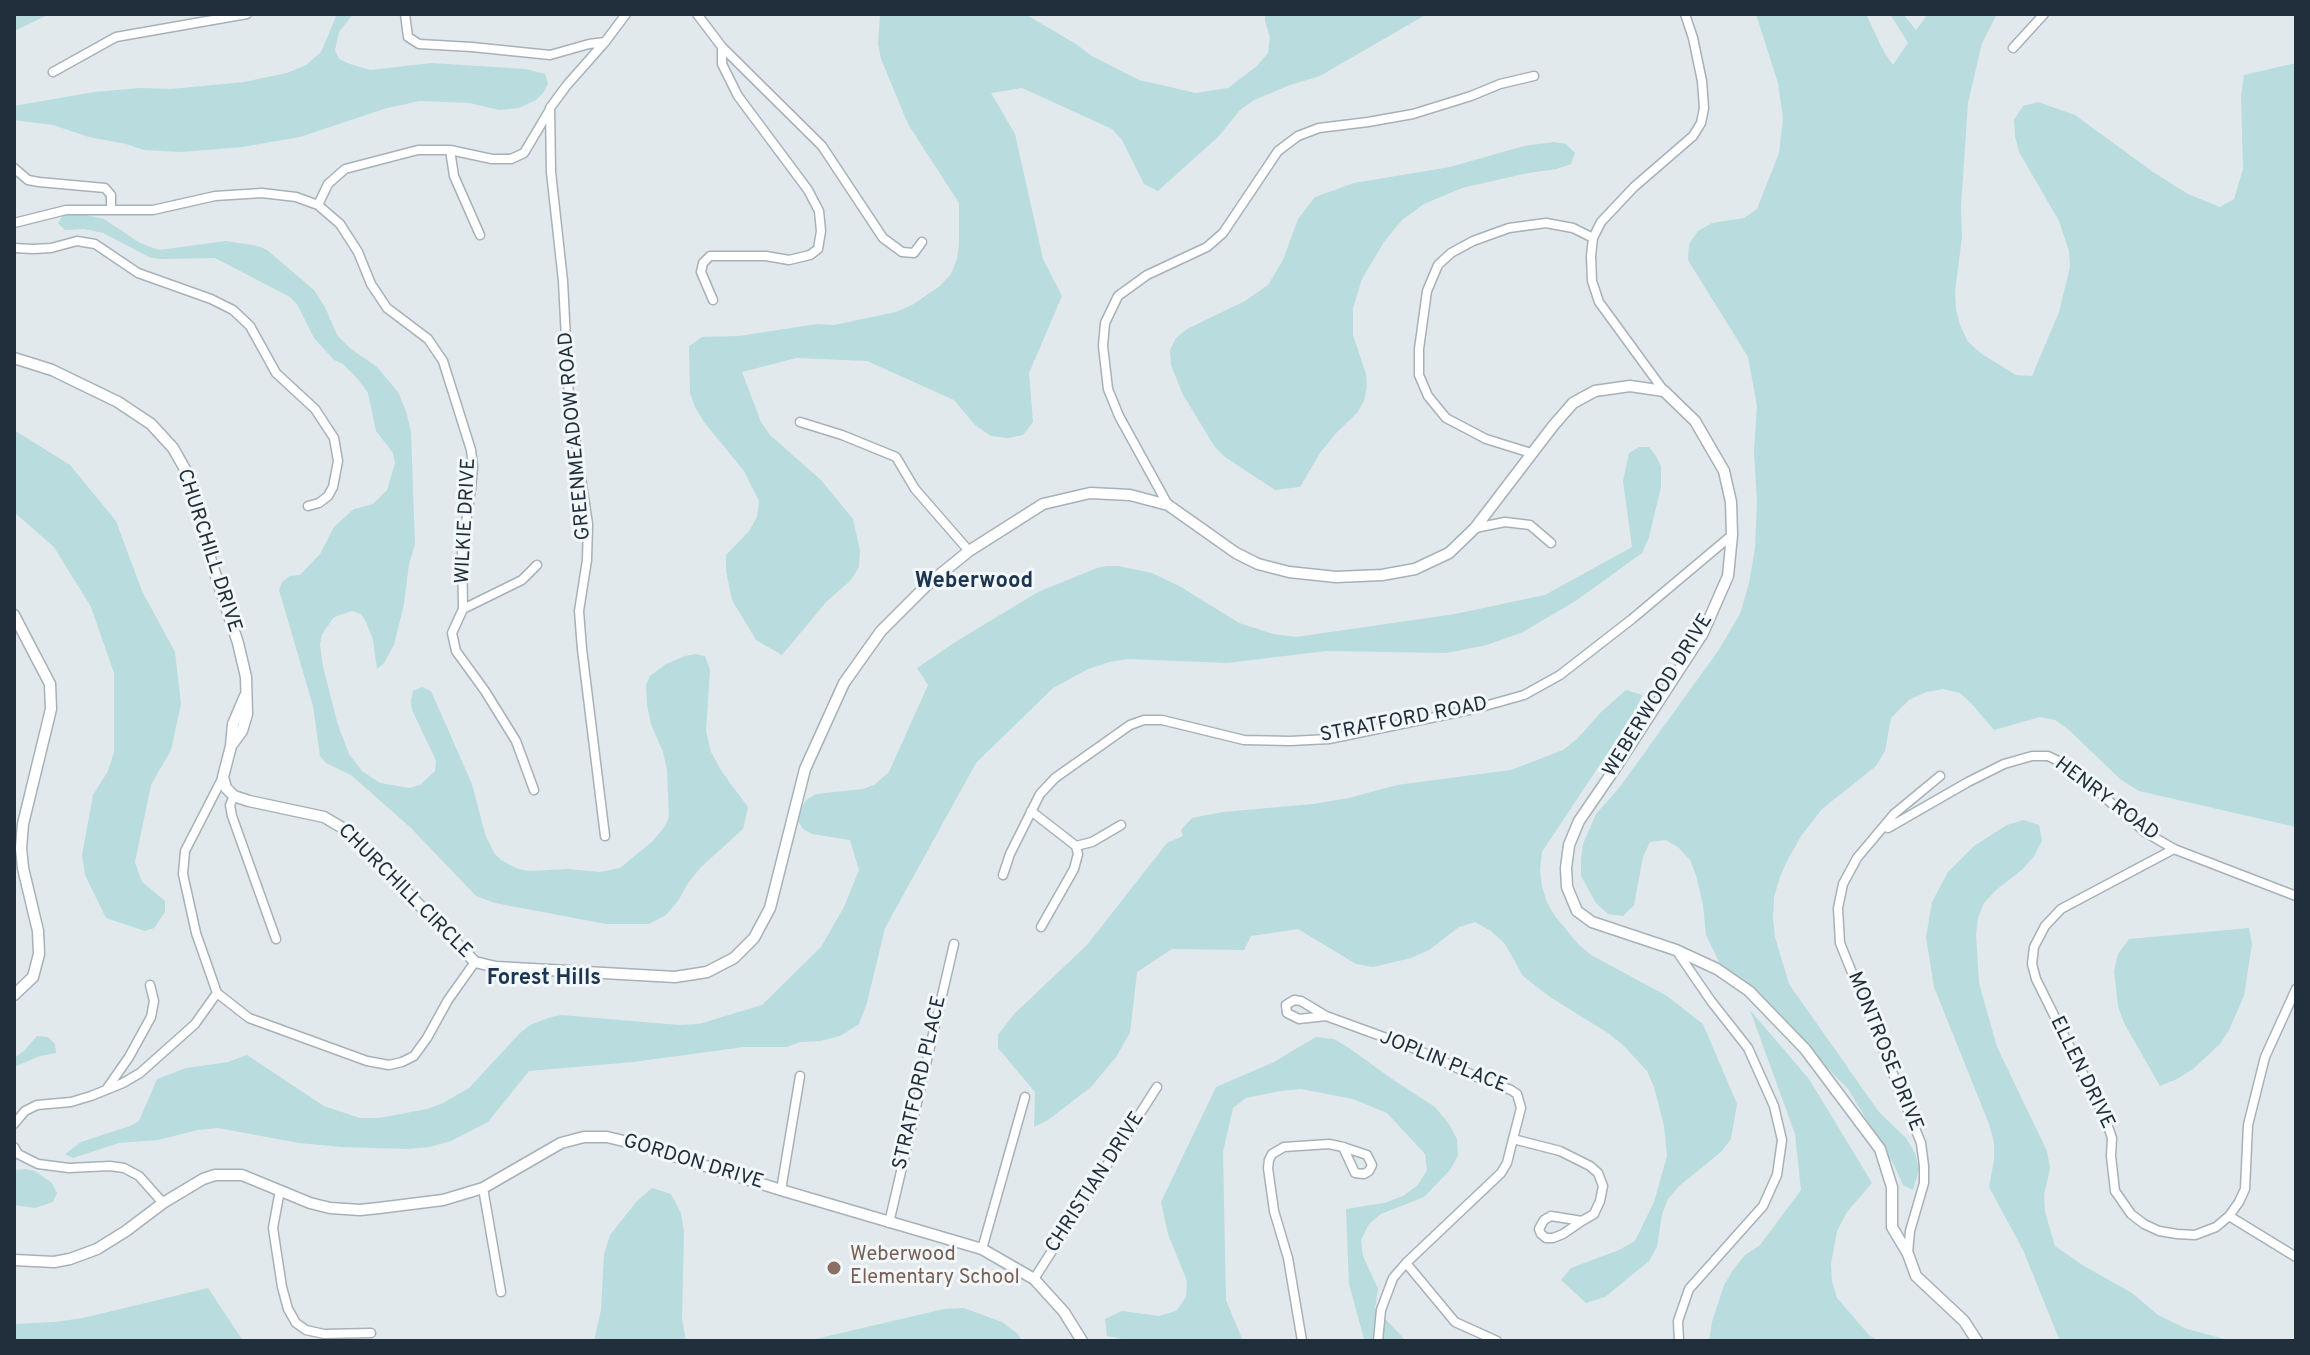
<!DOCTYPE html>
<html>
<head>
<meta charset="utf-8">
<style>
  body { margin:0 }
  #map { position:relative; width:2310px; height:1355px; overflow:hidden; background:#e1e9ec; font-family:Overpass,sans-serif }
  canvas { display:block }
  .frame { position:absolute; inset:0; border:16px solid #212f3d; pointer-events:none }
</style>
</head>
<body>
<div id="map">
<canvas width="2310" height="1355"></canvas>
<div class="frame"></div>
</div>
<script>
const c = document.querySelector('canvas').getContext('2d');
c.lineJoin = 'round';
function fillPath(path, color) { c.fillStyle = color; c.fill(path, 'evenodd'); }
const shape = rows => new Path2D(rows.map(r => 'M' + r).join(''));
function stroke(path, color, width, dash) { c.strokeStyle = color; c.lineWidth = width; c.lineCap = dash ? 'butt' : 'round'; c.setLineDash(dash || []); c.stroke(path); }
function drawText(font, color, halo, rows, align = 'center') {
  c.font = font + ' Overpass,sans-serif'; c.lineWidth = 6; c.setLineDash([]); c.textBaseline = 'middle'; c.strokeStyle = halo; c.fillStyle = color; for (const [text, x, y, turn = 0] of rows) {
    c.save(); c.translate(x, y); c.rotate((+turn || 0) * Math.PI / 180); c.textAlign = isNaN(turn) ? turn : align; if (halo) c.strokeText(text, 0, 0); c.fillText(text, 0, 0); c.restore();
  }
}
fillPath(shape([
  [14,14,50,14,14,31],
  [337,14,353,14,339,32,335,50,339,59,350,64,370,70,432,63,525,69,545,74,548,84,543,93,536,100,519,108,499,110,470,103,420,101,387,108,300,137,242,147,182,152,144,150,126,144,89,137,53,125,14,120,14,106,94,92,140,88,171,89,244,82,287,73,306,65,321,52],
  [880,14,1025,14,1076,44,1092,56,1139,80,1196,93,1228,88,1257,66,1268,53,1270,37,1265,21,1265,14,1427,14,1320,76,1290,85,1254,100,1240,110,1219,136,1158,191,1144,184,1122,140,1112,129,1022,88,991,93,1015,134,1043,259,1062,296,1029,373,1033,422,1023,435,1008,438,991,436,975,425,954,400,867,361,796,358,742,372,761,422,770,435,821,480,853,519,860,551,859,567,850,581,827,601,782,655,756,640,732,600,726,571,726,555,749,531,757,517,759,501,744,471,704,422,695,407,690,393,689,346,702,337,739,336,817,324,834,325,896,312,912,305,940,286,951,274,957,259,959,243,959,203,908,124,881,59,878,44],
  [1756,14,1866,14,1884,52,1893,65,1908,43,1890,14,1903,14,1916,30,1928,14,1997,14,1982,43,1968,103,1961,206,1962,237,1955,292,1956,309,1960,325,1968,342,1982,354,2016,375,2032,376,2059,312,2070,267,2069,251,2059,221,2019,152,2015,136,2014,120,2023,106,2038,102,2075,115,2153,172,2188,194,2220,207,2234,199,2243,169,2241,96,2244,75,2296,63,2296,827,2139,791,2120,779,2068,729,2055,720,2040,717,1994,730,1971,703,1960,693,1943,689,1926,692,1909,700,1891,718,1885,751,1876,766,1822,809,1801,836,1785,865,1779,880,1774,897,1773,919,1775,937,1789,984,1879,1112,1906,1138,1915,1153,1919,1169,1913,1190,1903,1185,1894,1165,1848,1089,1743,982,1720,964,1706,935,1703,905,1696,875,1690,860,1679,848,1666,840,1650,842,1643,857,1634,905,1623,916,1608,914,1596,903,1581,876,1581,860,1583,844,1596,814,1619,788,1718,651,1740,614,1749,583,1755,548,1757,502,1754,451,1757,406,1748,357,1688,260,1689,244,1698,231,1712,223,1744,218,1757,209,1779,153,1783,118,1778,83],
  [1554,142,1566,144,1575,153,1571,164,1557,169,1528,173,1462,188,1424,204,1402,220,1384,242,1362,279,1353,308,1353,335,1366,374,1367,387,1364,401,1357,413,1337,432,1320,453,1300,487,1275,490,1225,457,1215,447,1183,395,1171,365,1170,350,1176,338,1187,329,1245,301,1268,285,1283,260,1298,219,1315,197,1354,183,1450,167,1524,146],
  [73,212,104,219,140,243,159,250,226,241,258,246,267,250,314,290,325,307,337,335,351,349,377,367,398,392,406,411,411,432,415,544,409,564,404,604,394,645,384,663,377,669,373,640,366,622,361,614,352,611,334,617,322,634,320,645,323,667,338,725,349,754,362,771,380,783,410,788,420,785,435,771,436,761,432,752,412,710,411,701,413,691,422,687,431,691,472,784,485,834,494,853,501,860,518,869,529,871,568,869,600,872,620,868,653,841,665,826,669,817,667,770,663,752,651,724,647,705,646,685,650,676,666,664,685,656,696,654,705,656,710,670,706,731,711,752,722,772,748,807,743,829,701,867,688,883,678,901,666,915,649,924,606,924,495,903,476,896,411,828,351,775,326,763,320,756,313,706,279,590,282,582,290,576,300,575,320,554,334,527,347,515,354,509,373,504,387,490,395,463,393,453,376,431,368,393,357,378,343,364,334,360,314,338,297,304,290,297,215,258,162,259,151,258,103,233,84,229,65,230,58,223,63,215],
  [14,430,70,465,116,521,142,591,175,652,181,704,171,750,151,785,135,862,142,882,165,901,165,912,154,928,145,931,106,918,85,875,82,855,93,795,108,771,114,752,114,673,91,607,54,547,14,512],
  [1639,447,1649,447,1656,456,1661,466,1661,487,1649,537,1642,553,1577,600,1523,632,1487,645,1446,653,1326,651,1227,663,1128,659,1110,662,1088,669,1053,688,976,763,885,928,867,1003,859,1024,840,1036,820,1041,800,1042,787,1047,744,1047,633,1062,529,1071,488,1122,451,1141,429,1147,407,1149,341,1147,299,1143,218,1128,198,1130,158,1140,119,1143,73,1158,65,1154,81,1142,130,1126,139,1121,157,1079,186,1068,228,1062,247,1055,324,1106,360,1118,379,1118,427,1109,443,1103,469,1088,520,1033,530,1025,551,1017,562,1015,679,1025,699,1024,762,1005,821,947,844,907,859,870,850,840,812,834,803,829,798,821,801,809,806,800,816,794,863,789,874,785,889,772,928,685,917,668,957,641,1038,592,1097,568,1107,566,1118,566,1152,573,1181,587,1239,623,1273,634,1296,637,1455,614,1545,595,1632,547,1623,481,1629,453],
  [1626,690,1642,695,1636,710,1542,852,1540,870,1542,887,1547,902,1555,916,1578,944,1591,955,1667,996,1703,1024,1737,1104,1731,1139,1721,1152,1679,1186,1668,1199,1662,1214,1657,1247,1649,1261,1605,1297,1586,1303,1561,1280,1571,1268,1619,1250,1635,1241,1654,1202,1667,1156,1664,1126,1654,1087,1647,1071,1623,1045,1608,1033,1550,997,1523,976,1505,944,1491,931,1475,922,1459,927,1429,950,1411,958,1373,967,1356,964,1298,929,1251,936,1244,950,1172,949,1137,972,1130,1033,1116,1057,1091,1087,1048,1120,1034,1127,1035,1092,998,1048,998,1035,1014,1014,1087,945,1167,843,1183,836,1181,830,1192,818,1223,812,1313,804,1349,798,1397,785,1511,770,1563,750,1577,739,1601,712],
  [2024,820,2039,825,2042,841,2034,856,2023,869,1996,890,1984,903,1978,918,1976,934,1979,983,1997,1047,2047,1151,2050,1168,2044,1195,2045,1212,2055,1246,2084,1266,2132,1293,2158,1315,2187,1329,2232,1341,2060,1341,2023,1250,1989,1187,1994,1160,1994,1143,1989,1124,1934,987,1926,937,1932,902,1948,872,1974,846,2007,825],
  [2249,928,2252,944,2244,996,2229,1030,2220,1044,2193,1069,2177,1079,2160,1086,2124,1023,2118,1006,2114,971,2118,954,2129,939],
  [1750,1010,1809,1079,1872,1183,1847,1212,1837,1231,1831,1264,1832,1281,1837,1298,1869,1335,1878,1341,1709,1341,1712,1322,1724,1285,1733,1270,1745,1255,1760,1245,1801,1190,1795,1134],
  [37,1036,48,1037,55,1044,56,1053,40,1056,14,1067,14,1058,24,1051],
  [1316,1037,1334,1039,1349,1048,1392,1079,1435,1107,1449,1124,1457,1139,1458,1156,1450,1170,1424,1197,1381,1214,1369,1224,1361,1240,1363,1256,1378,1289,1375,1308,1406,1341,1367,1341,1364,1339,1349,1284,1346,1209,1384,1203,1403,1196,1418,1185,1427,1170,1425,1154,1387,1113,1353,1099,1301,1089,1280,1091,1246,1098,1233,1108,1223,1152,1226,1300,1243,1341,1133,1341,1107,1336,1105,1319,1122,1311,1159,1316,1176,1311,1186,1297,1187,1281,1168,1234,1161,1202,1216,1087,1272,1063],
  [25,1169,35,1171,52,1183,57,1193,53,1202,35,1208,14,1205,14,1170],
  [652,1188,671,1194,681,1213,684,1232,682,1318,686,1341,594,1341,601,1310,604,1254,610,1235,637,1201],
  [208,1288,243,1341,14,1341,14,1324,55,1322,83,1318],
  [964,1308,1002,1322,1018,1334,1022,1341,807,1341,944,1309]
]), '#b9dcde');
const minor = shape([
  [405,14,408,37,419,44,472,47,550,55,589,44,605,42],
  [697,14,722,47,822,146,883,238,902,252,914,253,922,242],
  [2013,48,2044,14],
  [53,72,116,37,247,14],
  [450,150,454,176,480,235],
  [14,168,28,180,39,182,105,188,111,195,111,209],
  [318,205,328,184,345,169,418,150,450,150,492,159,511,159,524,153,549,111],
  [14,223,66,210,153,210,215,196,262,193,296,197,318,205,340,224,358,252,371,284,387,308,428,339,443,361,471,450,473,467,471,489,462,549,463,609,452,633,456,651,485,691,516,741,534,790],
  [14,248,33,249,51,248,77,241,95,244,138,273,211,299,233,310,250,326,276,373,315,409,334,438,338,461,333,487,328,496,319,503,308,506],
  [713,300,701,272,703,263,710,256,766,256,789,260,810,255,818,249,821,231,819,211,808,190,738,96,722,64,722,47],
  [1664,391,1599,302,1592,281,1591,256,1593,238,1601,222,1634,187,1693,136,1701,123,1704,108,1702,81,1693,38,1685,14],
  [800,422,842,435,896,457,915,489,969,551],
  [1531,453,1486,439,1446,418,1428,396,1419,375,1419,349,1427,291,1438,265,1451,253,1473,241,1509,228,1546,223,1573,228,1593,238],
  [1168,505,1119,416,1108,389,1103,346,1105,323,1118,296,1147,275,1207,247,1223,233,1278,151,1298,136,1319,128,1368,122,1413,114,1471,96,1500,84,1534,76],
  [1475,528,1505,522,1530,525,1551,543],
  [463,609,522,580,537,565],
  [223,777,185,851,183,874,196,933,217,993,249,1018,367,1061,389,1065,402,1062,414,1056,427,1038,448,1000,475,962],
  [234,796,230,805,232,816,276,939],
  [1031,811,1076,846],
  [1888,828,1968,782,2004,764,2032,756,2048,756,2067,765,2145,832,2174,849,2296,896],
  [605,836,582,649,579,611,587,560,588,524,569,398,563,281,551,172,550,108,567,85,605,42,626,14],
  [1076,846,1092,842,1121,825],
  [2174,849,2061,909,2045,926,2034,947,2032,964,2036,979,2105,1118,2112,1138,2111,1156,2115,1191,2131,1214,2144,1224,2159,1231,2177,1234,2195,1235,2216,1227,2229,1216,2239,1202,2245,1189,2248,1125,2265,1057,2296,989],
  [1003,875,1010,854,1040,794,1055,778,1130,725,1144,720,1162,720,1244,740,1290,741,1329,739,1474,709,1524,695,1560,675,1632,619,1732,535],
  [1041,927,1074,869,1078,854,1076,846],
  [1676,950,1711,1001,1748,1048,1774,1106,1782,1140,1777,1175,1763,1206,1689,1289,1678,1321,1679,1341],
  [1326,1016,1299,1019,1287,1013,1286,1005,1294,1000,1301,1001,1326,1016,1411,1047,1477,1077,1511,1090,1517,1094,1521,1108,1513,1139],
  [106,1090,129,1057,151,1017,154,1001,150,985],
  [14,1124,25,1111,37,1105,71,1102,91,1096,123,1083,140,1073,195,1024,217,993],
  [14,1147,18,1154,38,1164,69,1168,110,1166,124,1168,139,1176,163,1203],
  [1343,1147,1367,1155,1372,1165,1369,1171,1364,1174,1355,1173,1343,1147],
  [483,1188,501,1292],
  [280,1190,273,1228,282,1287,288,1309,296,1323,306,1330,324,1334,371,1333],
  [781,1190,800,1076],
  [1551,1216,1582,1221,1563,1234,1553,1238,1546,1238,1541,1234,1539,1229,1544,1220,1551,1216],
  [2229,1216,2296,1257],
  [889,1223,954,944],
  [982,1249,1025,1097],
  [1908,1253,1910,1231,1924,1183,1924,1166,1921,1143,1840,943,1838,908,1843,884,1857,858,1894,814,1940,776],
  [1406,1263,1455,1322,1497,1341],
  [1034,1279,1157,1087],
  [1302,1341,1288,1258,1274,1211,1268,1168,1269,1160,1272,1154,1284,1147,1329,1144,1343,1147],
  [1378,1341,1381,1310,1393,1278,1406,1263,1501,1173,1507,1163,1513,1139,1560,1151,1590,1166,1598,1173,1603,1186,1600,1201,1594,1214,1582,1221]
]);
const tertiary = shape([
  [14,358,52,370,118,402,151,424,173,448,190,478,211,561,238,643,246,677,247,714,242,731,231,746],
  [14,615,50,684,51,709,23,824,21,848,23,868,38,931,39,954,33,977,14,995],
  [245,696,233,724,231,746,223,777,226,788,234,796,249,801,324,817,346,830,475,962,496,967,675,977,707,972,734,958,754,938,770,908,805,769,844,683,881,631,927,585,969,551,1043,504,1090,493,1130,495,1168,505,1236,553,1258,564,1289,572,1336,577,1382,575,1415,569,1449,553,1475,528,1553,426,1573,403,1595,391,1630,386,1664,391,1695,421,1724,471,1731,502,1732,535,1728,576,1703,633,1618,764,1579,821,1569,845,1566,868,1567,887,1577,911,1592,922,1676,950,1717,969,1749,991,1805,1049,1880,1149,1892,1187,1892,1227,1908,1254,1916,1276,1964,1321,1977,1341],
  [14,1260,54,1262,70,1259,97,1249,126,1231,163,1203,203,1179,215,1175,242,1175,310,1203,330,1208,360,1210,379,1208,443,1200,483,1188,561,1143,584,1137,607,1137,636,1144,781,1190,982,1249,1034,1279,1064,1312,1082,1341]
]);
stroke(minor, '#a7b1b8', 11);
stroke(tertiary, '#a7b1b8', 13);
stroke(minor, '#fff', 8);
stroke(tertiary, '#fff', 10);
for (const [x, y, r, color] of [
  [834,1268,8,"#8d6e63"]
]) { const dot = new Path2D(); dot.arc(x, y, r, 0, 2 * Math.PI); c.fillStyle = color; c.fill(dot); stroke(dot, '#f2f7f9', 3); }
drawText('20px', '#212f3d', '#f2f7f9', [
  ["GREENMEADOW ROAD",576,436,-95],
  ["WILKIE DRIVE",467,521,-87],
  ["CHURCHILL DRIVE",208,551,72],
  ["WEBERWOOD DRIVE",1659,696,-58],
  ["STRATFORD ROAD",1404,721,-11],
  ["HENRY ROAD",2106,800,37],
  ["CHURCHILL CIRCLE",404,892,45],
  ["MONTROSE DRIVE",1884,1052,68],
  ["JOPLIN PLACE",1443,1063,22],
  ["ELLEN DRIVE",2081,1073,64],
  ["STRATFORD PLACE",921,1083,-77],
  ["GORDON DRIVE",693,1163,17],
  ["CHRISTIAN DRIVE",1096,1183,-57]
]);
drawText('20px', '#785e54', '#f2f7f9', [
  ["Weberwood",850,1256],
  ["Elementary School",850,1279]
], 'left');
drawText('bold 22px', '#1c3550', '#f2f7f9', [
  ["Weberwood",974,583],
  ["Forest Hills",544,980]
]);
</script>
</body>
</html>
